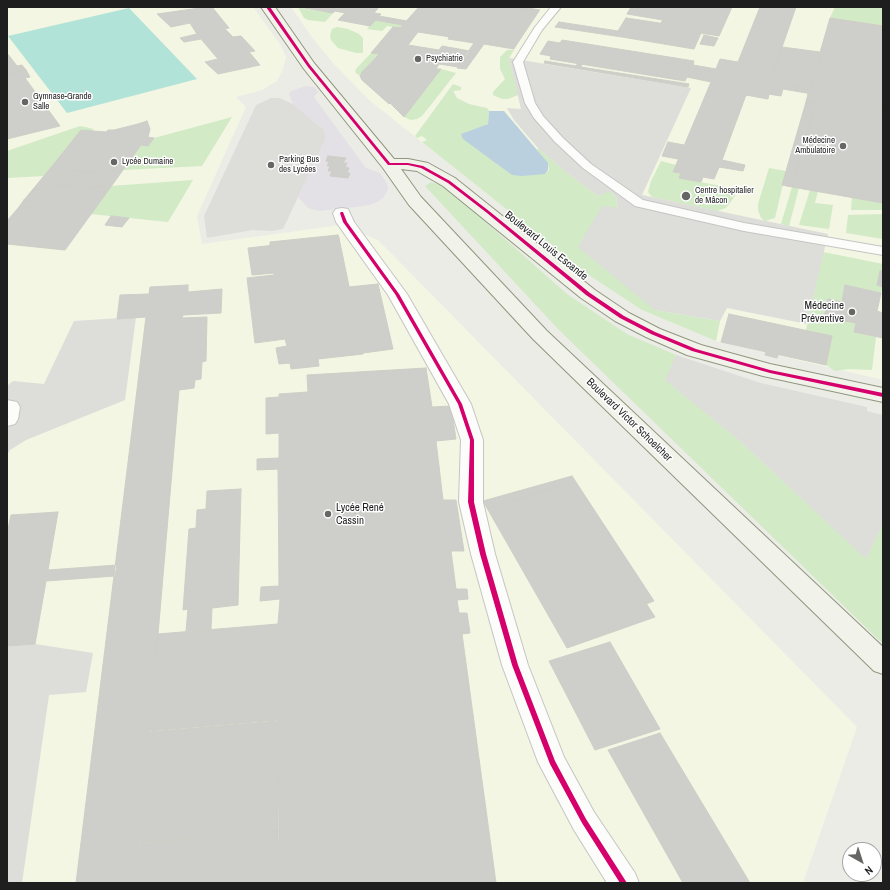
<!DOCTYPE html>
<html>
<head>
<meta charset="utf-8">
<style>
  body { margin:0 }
  #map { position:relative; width:890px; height:890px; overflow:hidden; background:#ecece7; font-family:"Archivo Narrow",sans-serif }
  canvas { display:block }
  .frame { position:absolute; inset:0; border:8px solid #1e1e1e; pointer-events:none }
  .north { position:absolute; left:842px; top:842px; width:40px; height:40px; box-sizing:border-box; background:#fff; border:1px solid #a5a5a5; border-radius:50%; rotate:141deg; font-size:11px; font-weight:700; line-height:16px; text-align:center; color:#1e1e1e }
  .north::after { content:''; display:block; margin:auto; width:14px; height:18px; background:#666664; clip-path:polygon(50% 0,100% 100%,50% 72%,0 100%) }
</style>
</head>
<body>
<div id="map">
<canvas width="890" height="890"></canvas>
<div class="frame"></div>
<div class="north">N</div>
</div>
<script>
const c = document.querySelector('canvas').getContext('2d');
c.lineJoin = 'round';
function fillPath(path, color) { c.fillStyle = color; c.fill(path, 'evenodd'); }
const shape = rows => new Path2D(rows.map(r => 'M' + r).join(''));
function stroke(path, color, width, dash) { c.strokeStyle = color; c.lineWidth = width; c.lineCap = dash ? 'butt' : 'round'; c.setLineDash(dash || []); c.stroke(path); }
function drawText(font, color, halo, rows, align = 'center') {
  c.font = font + ' "Archivo Narrow",sans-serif'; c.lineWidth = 3; c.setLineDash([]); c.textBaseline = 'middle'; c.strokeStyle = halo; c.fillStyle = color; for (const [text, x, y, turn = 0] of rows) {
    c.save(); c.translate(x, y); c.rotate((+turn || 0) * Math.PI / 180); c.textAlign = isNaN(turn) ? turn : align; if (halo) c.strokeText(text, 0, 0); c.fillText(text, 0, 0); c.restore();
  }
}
fillPath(shape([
  [7,7,253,7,280,44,286,57,283,69,277,81,262,90,236,97,246,107,197,216,202,244,341,225,378,240,857,727,803,883,7,883],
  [291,7,883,7,883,380,716,341,642,310,593,278,369,100,334,64,311,36]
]), '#f2f6e2');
fillPath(shape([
  [298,7,305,9,333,13,325,22,308,20,304,18],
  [835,7,883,7,883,26,830,18],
  [375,20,403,25,400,28,387,26,382,31,367,29],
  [337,27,348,29,359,34,363,38,363,53,356,53,338,48,331,40,330,35,332,29],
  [507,50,514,50,509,58,518,95,508,99,502,99,493,95,493,92,505,79,500,69,500,57],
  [371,53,378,54,362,72,360,76,355,72,356,69],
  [441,69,456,73,422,116,417,119,411,120,404,117],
  [453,84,461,87,461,90,453,91,457,98,469,104,487,108,489,111,488,124,462,134,545,174,549,170,548,164,537,150,538,148,566,172,598,196,610,190,616,197,618,209,655,310,720,321,716,341,642,310,593,278,422,142,427,140,422,136,417,138,415,136],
  [232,117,202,166,123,170,141,145,148,146,154,138],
  [80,126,94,129,91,131,81,130,44,176,7,178,7,151],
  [661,161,676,165,673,171,681,173,679,178,737,189,735,196,726,208,717,211,652,197,648,192,651,181],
  [769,168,786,171,775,218,765,221,761,218,758,210,758,204],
  [193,180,168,222,91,214,111,186],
  [431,182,440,185,479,216,567,294,627,334,676,355,666,380,740,441,866,558,883,524,883,644,558,329,425,186],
  [792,187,799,188,789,226,781,224],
  [810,190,818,191,815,203,833,205,829,229,799,225],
  [852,197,883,203,883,210,851,210],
  [883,214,883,239,846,233,848,215],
  [823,252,883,264,883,281,881,293,846,285,842,302,828,299,824,316,856,323,854,332,876,337,872,370,849,369,835,371,826,365,832,336,806,330]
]), '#d2eac6');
fillPath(shape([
  [129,8,197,79,67,113,8,36]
]), '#b2e3d8');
fillPath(shape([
  [509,58,691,88,642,195,828,234,807,324,727,308,720,321,655,310,578,247,602,206,618,208,616,197,610,191,598,196,566,172,538,148,514,120,507,108,521,109],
  [271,98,280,98,293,104,324,130,326,138,283,229,272,231,253,230,207,238,204,216,256,105],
  [136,317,125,400,26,440,10,450,7,455,7,386,13,381,44,384,74,321],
  [676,355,761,383,867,407,867,411,883,415,883,524,866,559,740,441,665,380],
  [35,644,93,653,86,692,49,695,22,883,7,883,7,646]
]), '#ddddda');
fillPath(shape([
  [305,86,314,87,316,89,318,92,314,97,366,168,380,173,387,183,388,190,384,197,379,201,370,205,357,207,319,211,308,208,298,197,326,138,324,130,293,104,291,100,289,94,291,91]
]), '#e3e1e5');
fillPath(shape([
  [489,111,504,111,548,163,548,170,545,174,522,176,512,175,463,139,461,134,488,124]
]), '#bad0df');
const building = shape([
  [207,7,212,7,229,28,225,29,233,37,241,36,255,51,249,52,260,65,218,74,205,62,218,59,201,39,184,42,180,38,197,34,190,23,171,27,157,14,207,7],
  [299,7,379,7,374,13,381,14,370,26,338,20,345,13,335,11,333,13,299,7],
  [419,7,511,7,539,11,515,47,418,32,408,45,439,50,442,46,470,51,458,67,439,64,436,69,441,69,404,117,390,103,389,104,362,80,360,76,362,72,381,52,377,51,397,28,400,28,419,7],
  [511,7,522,7,540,10,539,11,511,7],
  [631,7,670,7,663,20,627,14,631,7],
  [670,7,681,7,672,25,661,23,670,7],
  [681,7,732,7,719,36,701,33,694,49,622,37,627,30,631,30,635,25,630,24,633,19,672,25,681,7],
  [760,7,796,7,774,70,788,72,784,85,810,89,817,64,820,64,822,56,819,56,830,18,883,26,883,106,783,89,781,96,736,89,735,93,746,95,722,160,745,165,743,171,719,167,714,179,703,177,701,182,679,178,681,173,673,172,711,82,687,77,685,81,550,59,551,56,540,54,548,41,560,43,562,40,694,61,693,65,716,69,720,59,738,62,760,7],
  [379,16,407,21,403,25,375,20,379,16],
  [626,18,633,19,630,24,635,25,631,30,627,30,625,32,618,31,626,18],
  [559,22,618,31,625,32,622,37,555,27,559,22],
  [393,27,400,28,397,28,377,51,381,52,379,54,371,53,393,27],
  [704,35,718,38,714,46,700,44,704,35],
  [449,37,515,47,514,49,484,44,466,69,457,68,474,43,448,39,449,37],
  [782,47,820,52,819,56,822,56,820,64,817,64,810,89,784,85,788,72,774,70,782,47],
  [7,53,17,66,22,65,26,70,7,75,7,53],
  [545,61,576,66,578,63,582,64,581,67,689,84,688,87,544,63,545,61],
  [26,70,30,77,25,78,60,126,7,139,7,75,26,70],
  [736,89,769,94,768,99,735,93,736,89],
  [808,94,883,106,883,203,792,187,815,104,806,102,808,94],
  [806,102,815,104,792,187,782,185,806,102],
  [147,121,150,129,148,137,132,135,138,124,147,121],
  [138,124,132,135,154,138,148,146,141,145,123,170,108,171,108,169,97,168,94,172,66,171,65,173,57,173,53,171,58,165,53,165,81,130,106,132,108,130,114,130,138,124],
  [668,142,684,145,678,159,662,156,668,142],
  [328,156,346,158,343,163,347,163,345,167,349,168,347,173,350,173,348,178,330,176,332,171,328,171,330,166,327,166,329,162,326,161,328,156],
  [53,165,58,165,53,171,55,173,65,173,66,171,94,172,97,168,108,169,108,171,123,170,105,195,103,195,105,187,82,188,85,184,43,186,29,194,53,165],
  [85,184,82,188,105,187,103,195,105,195,65,250,7,244,7,221,19,207,33,208,39,202,24,200,29,194,43,186,85,184],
  [24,200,39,202,33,208,19,207,24,200],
  [111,216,129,218,122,227,105,225,111,216],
  [338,235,339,238,270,245,270,242,338,235],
  [339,238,363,354,318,359,319,366,291,369,290,363,279,364,276,348,287,346,285,339,255,343,247,278,274,275,274,273,252,275,248,248,339,238],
  [880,271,883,271,883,287,877,285,880,271],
  [378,284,393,349,363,353,349,287,378,284],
  [188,285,188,292,222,289,221,313,183,315,182,318,207,317,206,361,202,362,201,379,195,380,194,388,179,390,158,634,148,732,135,883,76,883,146,317,117,319,120,295,149,294,150,287,188,285],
  [845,285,881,293,877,311,883,313,883,338,854,332,856,323,824,317,828,299,842,302,845,285],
  [729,314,832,336,826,365,721,342,729,314],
  [766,352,778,355,777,358,765,355,766,352],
  [426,368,432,407,451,406,456,439,436,441,443,500,456,500,464,551,451,551,456,589,467,589,468,599,457,600,459,613,467,613,470,633,462,634,496,883,278,883,278,624,280,599,260,601,261,587,279,586,278,469,257,470,257,459,279,458,279,433,266,434,266,398,279,397,279,394,308,392,307,375,426,368],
  [572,476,654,601,646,604,568,484,487,508,483,501,572,476],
  [568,484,655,617,567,648,487,508,568,484],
  [241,489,238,605,212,608,211,629,186,631,188,609,183,610,189,529,196,528,197,510,206,509,207,491,241,489],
  [58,512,48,570,117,565,115,576,46,581,35,644,7,646,7,534,11,515,58,512],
  [278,624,278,720,148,731,158,634,278,624],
  [610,642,660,729,595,750,549,661,610,642],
  [278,721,279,831,139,843,148,732,278,721],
  [660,733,750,883,683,883,608,750,660,733],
  [279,831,278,883,135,883,138,844,279,831]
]);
fillPath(building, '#cececa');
stroke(building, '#cfcec8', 1);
const lane = shape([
  [551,7,561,7,542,30,523,62,535,103,543,116,563,138,591,164,643,200,744,223,883,247,883,255,744,231,635,206,583,168,555,142,534,118,525,103,513,62,535,27,551,7]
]);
const street = shape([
  [342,208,348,209,354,222,407,294,471,404,483,440,483,502,495,554,528,665,564,757,594,812,635,873,639,883,607,883,574,830,538,762,502,665,471,554,459,502,461,440,449,404,388,295,336,222,333,213,336,209,342,208],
  [7,400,17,402,20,407,18,419,15,424,7,426,7,400]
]);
const secondary = shape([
  [261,7,275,7,314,63,394,159,408,159,428,163,455,178,595,290,629,313,660,329,701,345,770,364,883,388,883,402,763,376,687,355,646,337,615,321,581,298,443,186,417,171,401,169,421,197,547,331,883,647,883,674,874,671,533,339,409,205,383,168,304,69,261,7]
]);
stroke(lane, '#c5c5c3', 2);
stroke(street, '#c5c5c3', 2);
stroke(secondary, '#90967f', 2);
fillPath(lane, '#fcfcfb');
fillPath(street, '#fcfcfb');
fillPath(secondary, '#f1f3ea');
fillPath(shape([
  [266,7,270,7,310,65,390,163,408,163,423,166,450,181,489,211,590,293,624,316,655,332,696,349,770,370,883,393,883,397,770,373,692,351,651,334,620,318,586,295,487,213,448,183,421,168,408,165,388,165,308,67,266,7],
  [341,212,343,212,347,222,399,294,462,404,474,440,474,502,486,554,518,665,555,761,586,819,627,883,620,883,582,823,550,764,512,665,480,554,468,502,470,440,458,404,395,294,343,222,340,213,341,212]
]), '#d6006c');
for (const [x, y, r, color] of [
  [418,59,4,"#666664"],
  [25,102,4,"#666664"],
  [843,146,4,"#666664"],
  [114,162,4,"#666664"],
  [271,165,4,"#666664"],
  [686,196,5,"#666664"],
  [852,312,4,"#666664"],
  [328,514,4,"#666664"]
]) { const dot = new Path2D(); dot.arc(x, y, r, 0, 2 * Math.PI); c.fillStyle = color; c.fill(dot); stroke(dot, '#fff', 1.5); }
drawText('9px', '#1e1e1e', '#fff', [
  ["Psychiatrie",426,59],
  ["Gymnase-Grande",33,97],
  ["Salle",33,107],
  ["Médecine",835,141,"right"],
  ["Ambulatoire",835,151,"right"],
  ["Parking Bus",279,160],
  ["des Lycées",279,170],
  ["Lycée Dumaine",122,162],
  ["Centre hospitalier",695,191],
  ["de Mâcon",695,201]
], 'left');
drawText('11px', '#1e1e1e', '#fff', [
  ["Boulevard Louis Escande",546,246,39],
  ["Boulevard Victor Schoelcher",629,420,44]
]);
drawText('11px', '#1e1e1e', '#fff', [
  ["Médecine",844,306],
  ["Préventive",844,319],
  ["Lycée René",336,508,"left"],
  ["Cassin",336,521,"left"]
], 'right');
</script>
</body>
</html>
